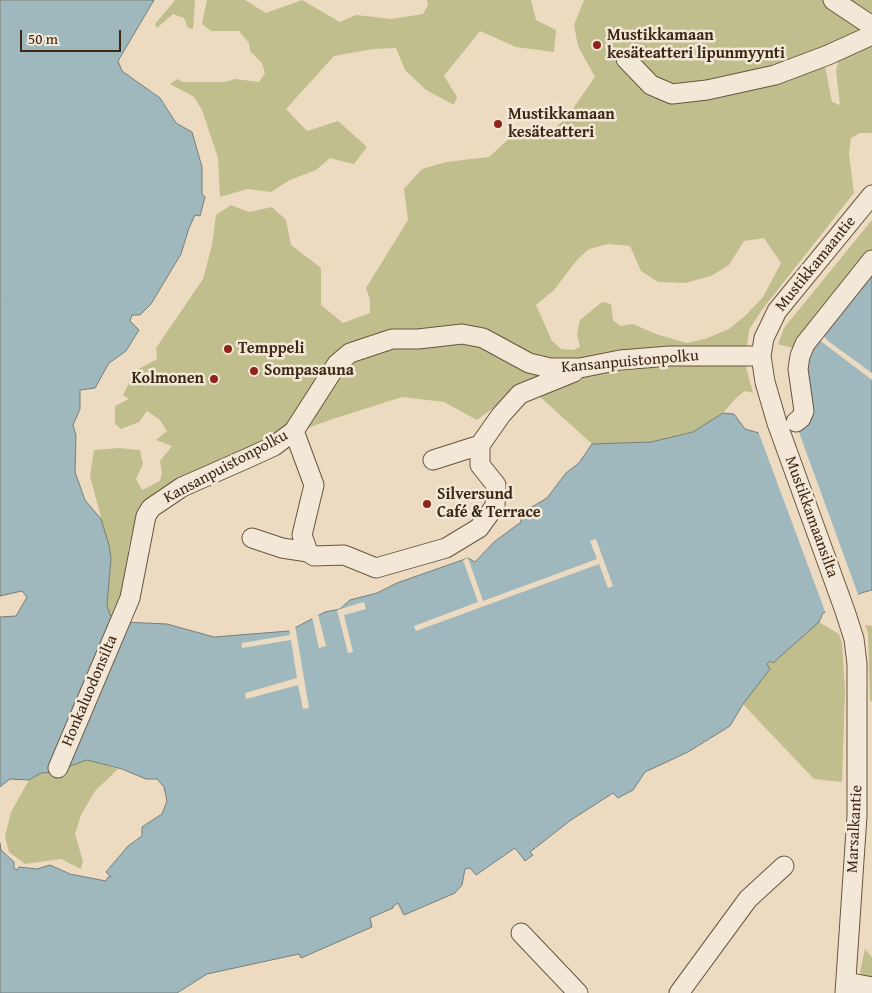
<!DOCTYPE html>
<html>
<head>
<meta charset="utf-8">
<style>
  body { margin:0 }
  #map { position:relative; width:872px; height:993px; overflow:hidden; background:#eddbc1; font-family:"Gentium Book Plus",serif }
  canvas { display:block }
  .scale { position:absolute; left:20px; top:30px; width:101px; height:22px; box-sizing:border-box; border:2px solid #3c2814; border-top:0; padding-left:6px; font-size:15px; line-height:18px; white-space:nowrap; color:#3c2814; -webkit-text-stroke:4px #f3e8d7; paint-order:stroke }
</style>
</head>
<body>
<div id="map">
<canvas width="872" height="993"></canvas>
<div class="scale">50 m</div>
</div>
<script>
const c = document.querySelector('canvas').getContext('2d');
c.lineJoin = 'round';
function fillPath(path, color) { c.fillStyle = color; c.fill(path, 'evenodd'); }
const shape = rows => new Path2D(rows.map(r => 'M' + r).join(''));
function stroke(path, color, width, dash) { c.strokeStyle = color; c.lineWidth = width; c.lineCap = dash ? 'butt' : 'round'; c.setLineDash(dash || []); c.stroke(path); }
function drawText(font, color, halo, rows, align = 'center') {
  c.font = font + ' "Gentium Book Plus",serif'; c.lineWidth = 5; c.setLineDash([]); c.textBaseline = 'middle'; c.strokeStyle = halo; c.fillStyle = color; for (const [text, x, y, turn = 0] of rows) {
    c.save(); c.translate(x, y); c.rotate((+turn || 0) * Math.PI / 180); c.textAlign = isNaN(turn) ? turn : align; if (halo) c.strokeText(text, 0, 0); c.fillText(text, 0, 0); c.restore();
  }
}
fillPath(shape([
  [175,0,195,0,193,29,188,28,184,18,173,14,157,28,155,24],
  [207,0,245,0,266,13,302,0,340,22,356,15,391,19,423,14,428,5,427,0,531,0,536,20,556,30,554,52,516,47,480,31,444,76,457,97,454,105,426,90,405,70,396,48,373,49,334,56,286,109,307,131,338,121,347,129,367,147,354,164,330,158,316,170,290,180,271,192,247,189,220,197,218,158,202,110,194,97,170,84,177,79,183,82,224,82,236,79,259,82,265,73,262,63,250,51,249,43,239,31,211,31,202,24],
  [584,0,824,0,864,28,825,66,832,102,840,105,836,71,839,59,872,41,872,133,860,133,851,138,849,154,854,193,761,311,749,330,745,363,753,393,745,391,736,398,723,413,693,432,651,442,592,444,526,384,477,420,444,402,402,397,336,418,285,436,148,503,131,538,128,550,127,594,116,618,110,615,65,564,101,517,90,476,94,450,119,448,140,450,143,464,136,479,142,490,160,481,162,473,160,461,172,446,156,440,167,431,159,419,147,411,139,422,121,429,115,424,115,406,129,399,123,395,135,371,157,359,156,348,203,279,212,245,216,215,231,205,249,212,272,207,286,220,291,245,321,268,321,305,343,323,370,313,370,300,366,288,408,220,404,189,422,169,446,162,489,157,522,127,543,139,567,117,595,77,578,46,574,25],
  [764,238,781,263,763,297,746,315,729,329,705,339,687,343,656,334,633,324,620,326,613,320,611,304,602,302,580,320,577,334,580,347,573,350,561,349,552,341,536,305,554,290,577,260,589,249,608,244,630,246,641,271,658,282,685,283,711,276,729,265,744,241],
  [844,0,872,0,872,17],
  [872,220,872,252,793,348,778,344,784,328,792,318],
  [817,616,819,622,839,634,842,643,845,690,842,782,814,779,737,698,754,667],
  [865,625,872,626,872,701,870,701,868,633],
  [87,760,118,769,95,791,81,815,75,834,83,861,81,869,61,859,25,864,9,852,5,837,11,812,29,780,41,772,53,772],
  [865,949,872,957,872,980,863,977,860,972]
]), '#c0be8d');
const water = shape([
  [0,0,154,0,118,61,122,71,160,98,176,123,192,132,202,167,202,194,205,197,200,216,195,215,189,228,181,254,151,304,140,315,132,315,130,321,139,330,126,351,109,363,95,388,80,390,80,409,73,425,76,435,75,472,85,500,101,519,109,545,111,558,107,605,110,615,123,622,167,624,214,637,289,631,325,612,340,609,350,600,377,593,397,583,468,558,475,562,494,542,521,522,520,514,547,498,566,473,579,463,592,444,651,442,693,432,723,413,734,414,745,429,766,435,794,428,811,349,872,273,872,590,861,593,823,613,819,622,773,663,770,661,767,664,770,669,743,704,730,726,688,752,645,772,633,790,618,798,613,793,571,820,530,852,533,855,525,861,515,848,476,875,470,868,465,869,462,885,455,893,404,915,398,903,393,906,393,908,370,918,372,927,301,958,299,954,207,974,177,993,0,993,0,843,1,850,14,862,14,868,17,870,19,867,37,869,50,865,70,874,106,881,108,877,111,877,106,872,128,846,142,836,142,827,162,814,167,801,164,787,157,779,146,779,122,769,87,760,53,772,41,773,29,780,10,779,0,787,0,617,16,616,27,597,22,591,0,596,0,0]
]);
fillPath(water, '#9eb8bd');
stroke(water, '#777e79', 1);
fillPath(shape([
  [822,334,828,341,872,373,872,380,818,339],
  [796,424,859,597,826,614,758,431,766,433],
  [596,539,613,586,608,588,599,564,416,631,414,626,478,602,463,560,468,558,483,601,597,559,590,541],
  [364,602,366,609,344,615,353,652,348,653,337,610],
  [318,614,326,646,319,648,312,617],
  [295,625,309,708,303,709,298,685,246,699,245,693,297,678,291,640,242,648,242,643,290,635,289,628]
]), '#eddbc1');
const minor = shape([
  [833,0,872,26],
  [626,59,651,85,672,94,707,90,775,75,828,55,872,35],
  [796,422,801,418,804,411,798,369,800,356,805,344,872,260],
  [433,460,480,445,501,415,520,394,574,372],
  [252,538,282,548,308,552,302,535,314,485,294,431],
  [308,552,314,556,344,555,376,568,446,548,479,528,495,506,496,485,480,465,480,445],
  [58,768,130,598,146,516,151,508,182,487,248,458,274,446,294,431,337,364,350,353,392,339,418,339,462,334,483,338,529,363,550,368,580,368,620,360,670,356,761,356],
  [521,933,578,993],
  [846,982,872,987],
  [679,993,748,899,784,866],
  [845,993,857,816,857,664,854,639,845,611,777,423,765,382,761,356,764,338,777,311,872,195]
]);
stroke(minor, '#68553f', 21);
stroke(minor, '#f3e8d7', 19);
for (const [x, y, r, color] of [
  [597,45,5,"#8f2418"],
  [498,124,5,"#8f2418"],
  [228,349,5,"#8f2418"],
  [254,371,5,"#8f2418"],
  [214,379,5,"#8f2418"],
  [427,504,5,"#8f2418"]
]) { const dot = new Path2D(); dot.arc(x, y, r, 0, 2 * Math.PI); c.fillStyle = color; c.fill(dot); stroke(dot, '#f3e8d7', 2); }
drawText('bold 16px', '#3c2814', '#f3e8d7', [
  ["Mustikkamaan",607,36],
  ["kesäteatteri lipunmyynti",607,54],
  ["Mustikkamaan",508,115],
  ["kesäteatteri",508,133],
  ["Temppeli",238,349],
  ["Sompasauna",264,371],
  ["Kolmonen",204,379,"right"],
  ["Silversund",437,495],
  ["Café & Terrace",437,513]
], 'left');
drawText('16px', '#3c2814', '#f3e8d7', [
  ["Mustikkamaantie",816,264,-51],
  ["Kansanpuistonpolku",630,362,-5],
  ["Kansanpuistonpolku",226,467,-28],
  ["Mustikkamaansilta",811,517,70],
  ["Honkaluodonsilta",90,691,-67],
  ["Marsalkantie",855,829,-87]
]);
</script>
</body>
</html>
